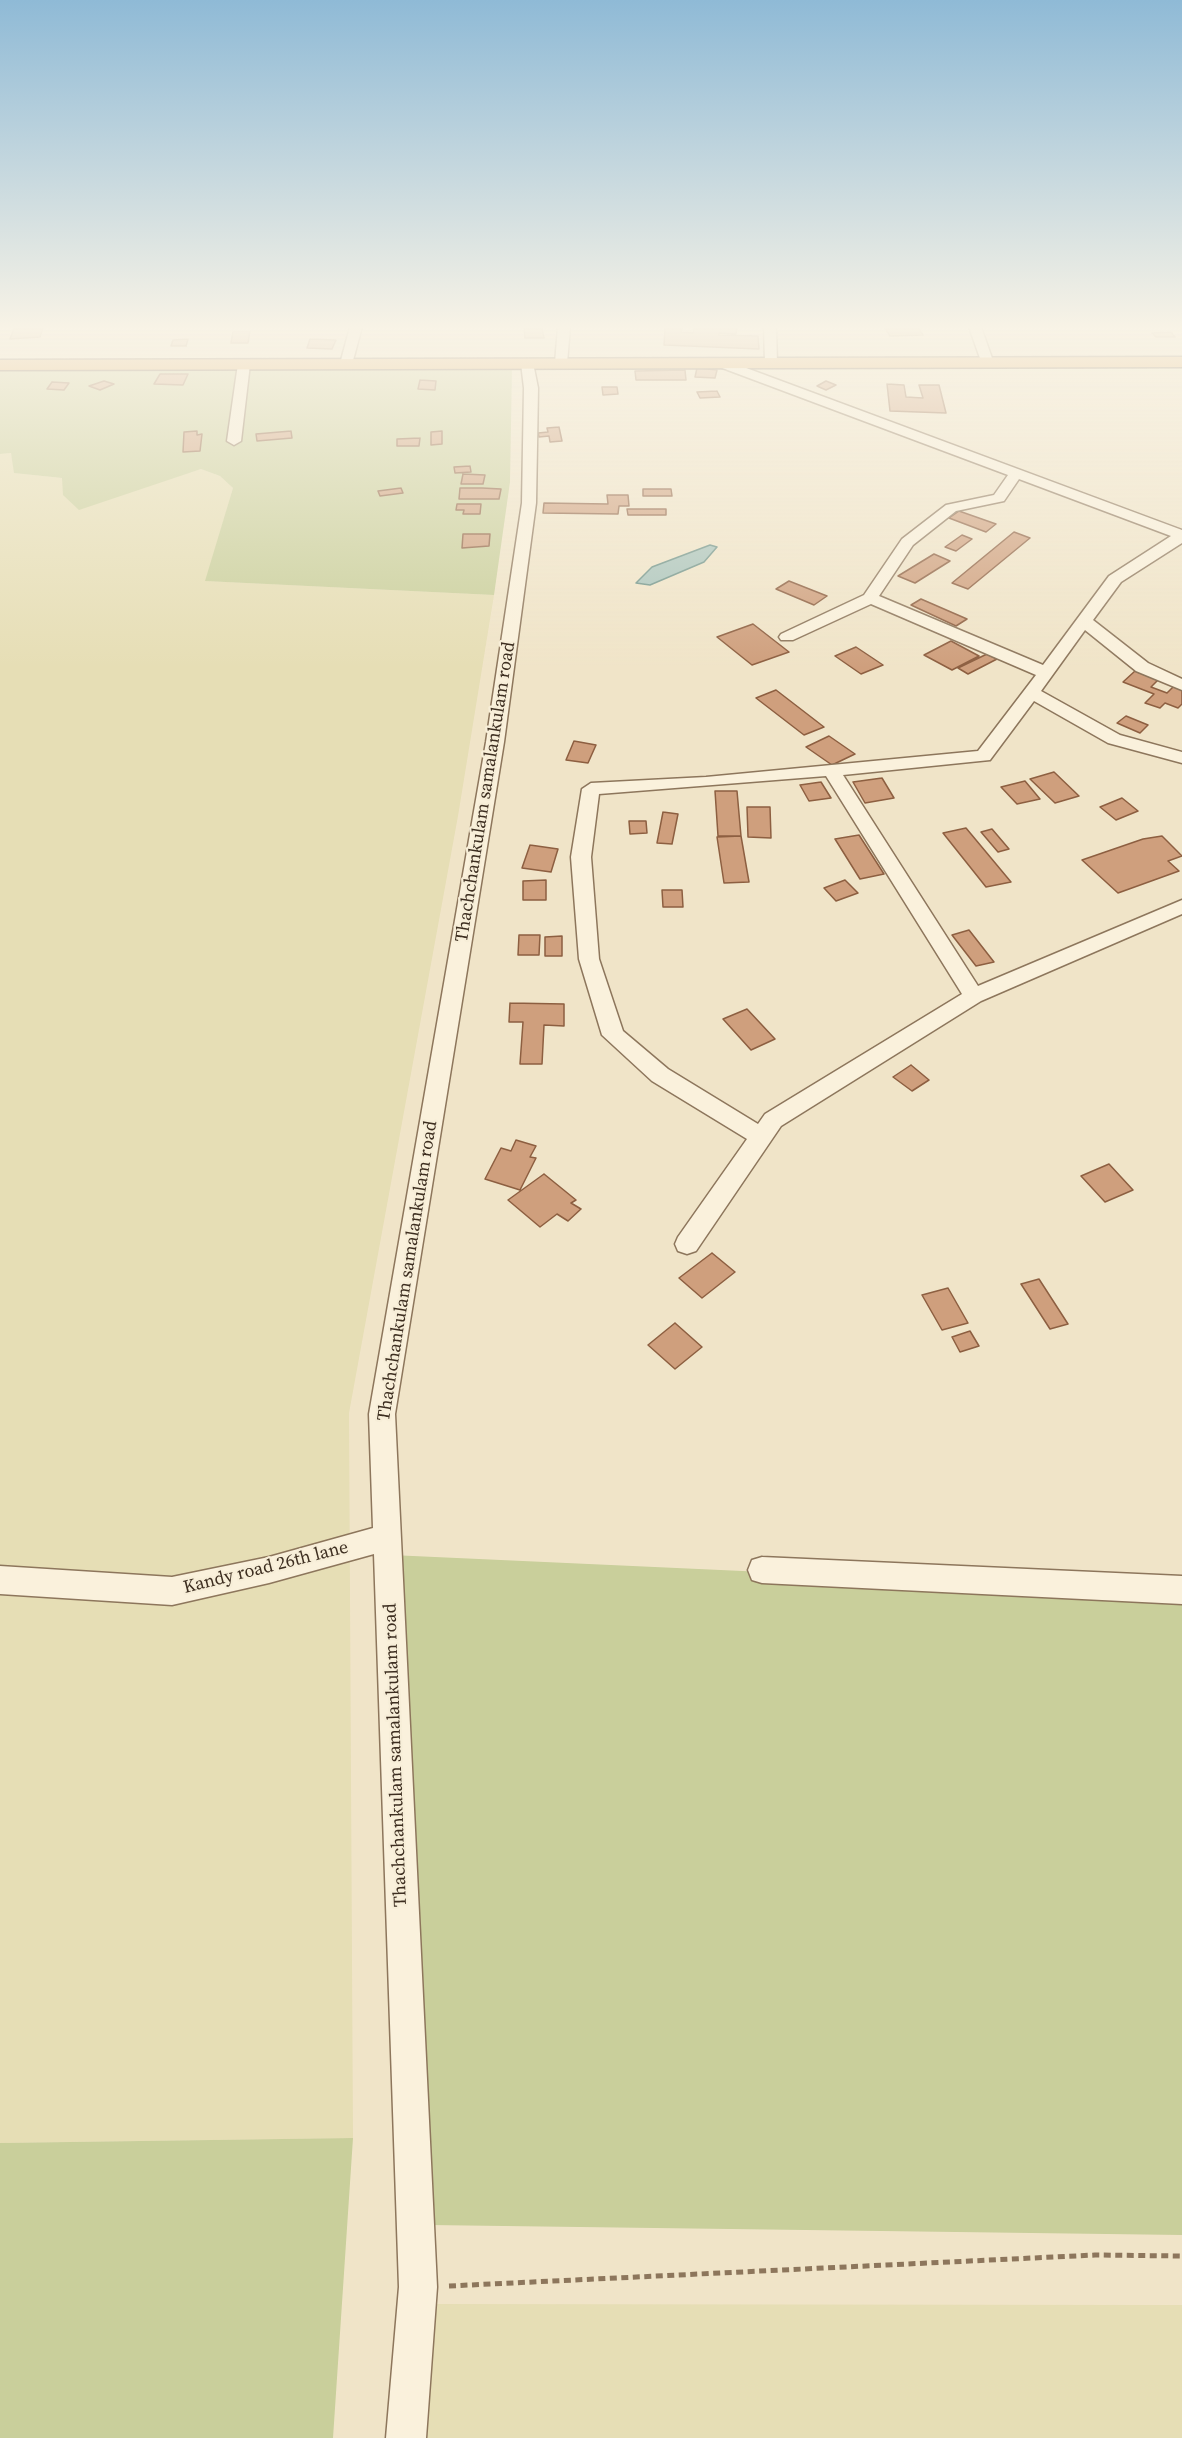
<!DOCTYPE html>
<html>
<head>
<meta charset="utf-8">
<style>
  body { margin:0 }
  canvas { display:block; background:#f0e4c8 }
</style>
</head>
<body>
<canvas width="1182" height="2438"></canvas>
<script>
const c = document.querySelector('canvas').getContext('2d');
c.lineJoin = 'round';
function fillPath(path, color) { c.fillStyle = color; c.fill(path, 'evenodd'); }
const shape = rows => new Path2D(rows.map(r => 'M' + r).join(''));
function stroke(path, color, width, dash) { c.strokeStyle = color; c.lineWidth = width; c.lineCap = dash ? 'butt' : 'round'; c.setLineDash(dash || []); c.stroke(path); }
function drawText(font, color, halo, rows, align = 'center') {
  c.font = font + ' "Source Serif 4",serif'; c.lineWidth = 4.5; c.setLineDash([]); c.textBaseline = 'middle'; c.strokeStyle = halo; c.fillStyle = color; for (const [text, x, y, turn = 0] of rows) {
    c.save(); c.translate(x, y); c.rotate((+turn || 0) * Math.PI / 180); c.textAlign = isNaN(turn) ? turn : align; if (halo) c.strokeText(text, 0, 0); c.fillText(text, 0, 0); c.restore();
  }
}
fillPath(shape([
  [11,453,15,473,143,487,201,469,220,476,233,488,206,581,494,595,458,816,349,1413,353,2138,0,2143,0,454],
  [429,2304,1182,2305,1182,2438,420,2438]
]), '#e6deb5');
fillPath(shape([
  [0,368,512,368,510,482,494,595,205,581,233,488,220,476,201,469,79,510,63,495,62,478,14,473,11,453,0,454],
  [391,1555,1182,1591,1182,2235,429,2225],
  [353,2138,333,2438,0,2438,0,2143]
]), '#c9cf9b');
const water = shape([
  [710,545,717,547,704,562,650,585,636,583,652,567,710,545]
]);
fillPath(water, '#a9c4bc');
stroke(water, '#6f938a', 1.5);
const building = shape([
  [665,327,682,327,681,332,693,333,694,327,737,327,736,334,719,333,719,335,758,336,759,349,664,345,665,327],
  [884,327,918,327,923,335,890,336,884,327],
  [14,328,34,327,43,328,40,337,10,339,14,328],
  [524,328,542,328,544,338,525,338,524,328],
  [233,331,250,331,248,343,231,343,233,331],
  [1171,332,1175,337,1156,337,1152,333,1171,332],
  [188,339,186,346,171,346,173,340,188,339],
  [310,339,336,340,332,349,307,348,310,339],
  [697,368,717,370,715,378,695,377,697,368],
  [685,370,686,380,636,380,635,371,685,370],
  [160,374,188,374,183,385,154,384,160,374],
  [420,380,436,381,435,390,418,389,420,380],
  [104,381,114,384,100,390,89,386,104,381],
  [826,381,836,385,826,390,817,386,826,381],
  [52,382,69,383,64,390,47,389,52,382],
  [887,384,904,385,906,397,923,398,919,385,939,385,946,413,890,411,887,384],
  [602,387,617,387,618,394,603,395,602,387],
  [717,391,720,397,700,398,697,392,717,391],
  [559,427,562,441,550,442,549,436,539,437,538,433,548,432,547,428,559,427],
  [197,431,197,435,202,434,200,451,183,452,184,432,197,431],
  [291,431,292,438,257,441,256,434,291,431],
  [442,431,442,444,431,445,431,432,442,431],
  [420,438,419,446,397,446,397,439,420,438],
  [470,466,471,472,455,473,454,467,470,466],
  [463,474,485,475,483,484,461,484,463,474],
  [401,488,403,493,380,496,378,491,401,488],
  [460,488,482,488,501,489,499,499,459,499,460,488],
  [643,489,671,489,672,496,643,496,643,489],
  [607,495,628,495,629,506,619,506,618,514,543,513,544,503,608,504,607,495],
  [457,504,481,504,480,514,463,514,464,510,456,510,457,504],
  [627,509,666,509,666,515,628,515,627,509],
  [959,511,996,524,986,532,949,518,959,511],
  [1014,532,1030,538,968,589,952,583,1014,532],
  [490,534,489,546,462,548,463,534,490,534],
  [962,535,972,539,956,551,945,547,962,535],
  [934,554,950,561,915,583,898,576,934,554],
  [789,581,827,596,814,605,776,589,789,581],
  [921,599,967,619,956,626,911,605,921,599],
  [753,624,789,652,752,665,717,637,753,624],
  [951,641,979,656,952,670,924,655,951,641],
  [856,647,883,665,861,674,835,656,856,647],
  [987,654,997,659,968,674,958,668,987,654],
  [1135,671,1158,680,1151,687,1167,693,1174,686,1182,689,1182,704,1178,708,1165,703,1160,708,1145,703,1154,694,1123,682,1135,671],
  [776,690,824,727,804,735,756,698,776,690],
  [1126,716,1148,725,1140,733,1117,723,1126,716],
  [829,736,855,754,832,765,806,747,829,736],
  [574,741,596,745,588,763,566,760,574,741],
  [1054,772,1079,796,1055,803,1030,779,1054,772],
  [882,778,894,798,865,803,853,782,882,778],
  [1025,781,1040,799,1017,804,1001,787,1025,781],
  [821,782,831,798,809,801,800,785,821,782],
  [715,791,737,791,741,836,718,836,715,791],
  [1122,798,1138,811,1116,820,1100,807,1122,798],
  [747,807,770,807,771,838,748,837,747,807],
  [663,812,678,814,672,844,657,843,663,812],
  [629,821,646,821,647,833,630,834,629,821],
  [966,828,1011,882,986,887,943,833,966,828],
  [992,829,1009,849,998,852,981,832,992,829],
  [859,835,884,874,860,879,835,839,859,835],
  [741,836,749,882,724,883,717,837,741,836],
  [1162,836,1182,856,1168,861,1179,871,1118,893,1082,860,1143,839,1162,836],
  [530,845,558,849,551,872,522,868,530,845],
  [546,880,546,900,523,900,523,881,546,880],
  [845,880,858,893,836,901,824,888,845,880],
  [662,890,682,890,683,907,663,907,662,890],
  [969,930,994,962,976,966,952,935,969,930],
  [519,935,540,935,539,955,518,955,519,935],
  [562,936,562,956,545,956,545,937,562,936],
  [510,1003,564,1004,564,1026,544,1025,542,1064,520,1064,523,1022,509,1022,510,1003],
  [747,1009,775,1039,751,1050,723,1019,747,1009],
  [911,1065,929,1080,912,1091,893,1077,911,1065],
  [516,1140,536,1146,530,1157,536,1158,520,1190,485,1179,501,1148,511,1151,516,1140],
  [1109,1164,1133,1190,1105,1202,1081,1176,1109,1164],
  [544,1174,576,1200,571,1203,581,1209,568,1221,557,1214,540,1227,508,1200,544,1174],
  [712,1253,735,1272,702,1298,679,1278,712,1253],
  [1039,1279,1068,1324,1050,1329,1021,1284,1039,1279],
  [948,1288,968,1323,942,1330,922,1295,948,1288],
  [675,1323,702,1347,675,1369,648,1345,675,1323],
  [970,1331,979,1346,960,1352,952,1337,970,1331]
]);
fillPath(building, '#cf9f7d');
stroke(building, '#8d5f41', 1.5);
const minor = shape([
  [350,327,362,327,352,364,346,368,340,364,350,327],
  [558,327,570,327,567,363,561,367,555,363,558,327],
  [764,327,776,327,777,363,771,367,765,363,764,327],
  [969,327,981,327,993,361,991,364,983,364,981,361,969,327],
  [527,359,533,363,538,388,536,503,504,742,395,1414,437,2287,426,2438,386,2438,399,2287,374,1554,269,1583,172,1605,0,1594,0,1566,172,1577,269,1557,373,1528,369,1414,486,742,522,503,524,388,521,363,527,359],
  [722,359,1182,530,1182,543,1121,582,1093,620,1148,663,1182,679,1182,690,1136,671,1085,630,1041,691,1120,735,1182,752,1182,763,1108,743,1034,701,990,760,843,775,978,986,1182,900,1182,914,981,1001,781,1126,696,1251,687,1254,678,1251,675,1244,678,1237,747,1139,652,1081,602,1035,579,959,571,857,582,789,591,783,706,777,978,751,1036,675,871,604,793,640,781,640,779,637,781,634,864,595,902,539,946,505,994,495,1008,475,717,366,717,360,722,359],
  [1019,479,1171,536,1109,576,1043,665,879,596,913,545,956,511,1004,501,1019,479],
  [826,776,962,994,765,1114,758,1124,668,1069,623,1031,599,959,591,857,599,794,826,776],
  [244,360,250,364,241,441,234,445,227,441,238,364,244,360],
  [762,1557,1182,1576,1182,1604,762,1583,752,1580,748,1570,752,1560,762,1557]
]);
const highway = shape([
  [1182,357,1182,367,0,370,0,360,1182,357]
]);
stroke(minor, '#8d765c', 3);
stroke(highway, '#5b4430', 3);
stroke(shape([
  [449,2286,1095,2255,1182,2256]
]), '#8d765c', 5, [7, 4.5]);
fillPath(minor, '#faf1dc');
fillPath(highway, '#e0a458');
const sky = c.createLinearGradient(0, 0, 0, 668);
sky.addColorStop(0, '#8fbad6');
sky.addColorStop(0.49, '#f8f3e6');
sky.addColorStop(1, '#f8f3e600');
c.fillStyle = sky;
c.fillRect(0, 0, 1182, 668);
drawText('18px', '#3d2e20', '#f7eed8', [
  ["Thachchankulam samalankulam road",486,792,-81],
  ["Thachchankulam samalankulam road",408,1271,-81],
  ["Kandy road 26th lane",266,1568,-14],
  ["Thachchankulam samalankulam road",396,1755,-92]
]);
</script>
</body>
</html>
